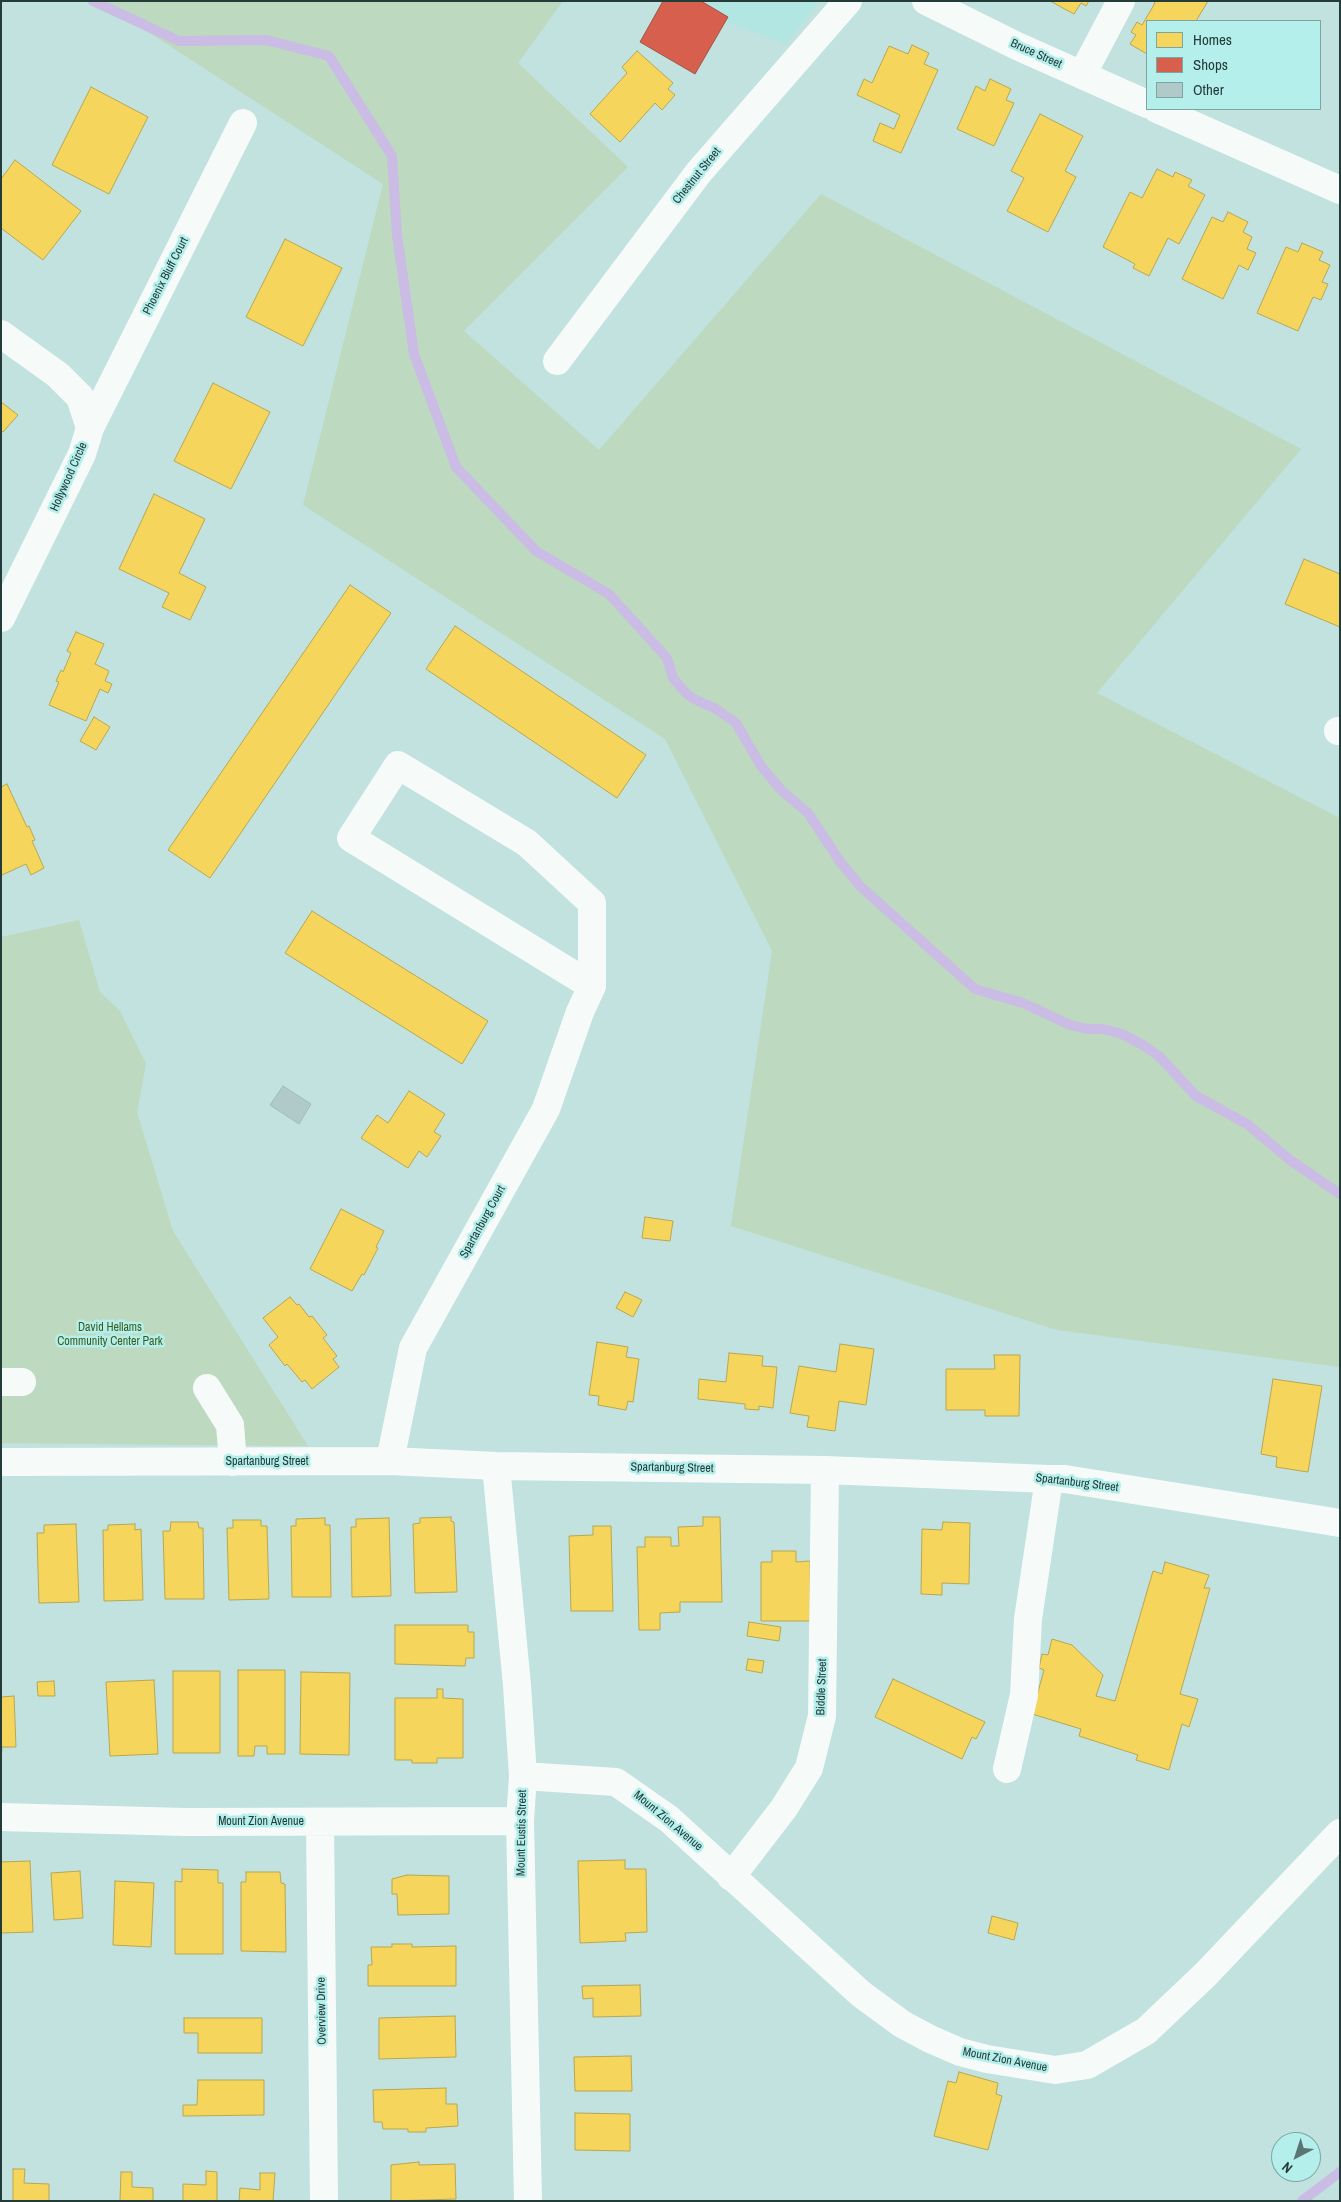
<!DOCTYPE html>
<html>
<head>
<meta charset="utf-8">
<style>
  body { margin:0 }
  #map { position:relative; width:1341px; height:2202px; overflow:hidden; background:#c1e2df; font-family:"Archivo Narrow",sans-serif }
  canvas { display:block }
  .frame { position:absolute; inset:0; border:2px solid #233b39; pointer-events:none }
  .legend { position:absolute; left:1146px; top:20px; width:175px; height:90px; box-sizing:border-box; background:#b4efeb; border:1px solid #7aa7a4; margin:0; padding:6px 9px; list-style:none; font-size:15px; color:#233b39 }
  .legend li { display:flex; align-items:center; gap:10px; height:25px }
  .legend b { width:25px; border:1px solid #7aa7a4 }
  .north { position:absolute; left:1271px; top:2132px; width:50px; height:50px; box-sizing:border-box; background:#b4efeb; border:1px solid #7aa7a4; border-radius:50%; rotate:220deg; font-size:14px; font-weight:700; line-height:20px; text-align:center; color:#233b39 }
  .north::after { content:''; display:block; margin:auto; width:18px; height:22px; background:#5a7573; clip-path:polygon(50% 0,100% 100%,50% 72%,0 100%) }
</style>
</head>
<body>
<div id="map">
<canvas width="1341" height="2202"></canvas>
<div class="frame"></div>
<ul class="legend">
<li><b style="height:14px;background:#f6d55c"></b>Homes</li>
<li><b style="height:14px;background:#d6604d"></b>Shops</li>
<li><b style="height:14px;background:#b0caca"></b>Other</li>
</ul>
<div class="north">N</div>
</div>
<script>
const c = document.querySelector('canvas').getContext('2d');
c.lineJoin = 'round';
function fillPath(path, color) { c.fillStyle = color; c.fill(path, 'evenodd'); }
const shape = rows => new Path2D(rows.map(r => 'M' + r).join(''));
function stroke(path, color, width, dash) { c.strokeStyle = color; c.lineWidth = width; c.lineCap = dash ? 'butt' : 'round'; c.setLineDash(dash || []); c.stroke(path); }
function drawText(font, color, halo, rows, align = 'center') {
  c.font = font + ' "Archivo Narrow",sans-serif'; c.lineWidth = 5; c.setLineDash([]); c.textBaseline = 'middle'; c.strokeStyle = halo; c.fillStyle = color; for (const [text, x, y, turn = 0] of rows) {
    c.save(); c.translate(x, y); c.rotate((+turn || 0) * Math.PI / 180); c.textAlign = isNaN(turn) ? turn : align; if (halo) c.strokeText(text, 0, 0); c.fillText(text, 0, 0); c.restore();
  }
}
fillPath(shape([
  [669,1,819,1,786,44]
]), '#b1e6e2');
fillPath(shape([
  [100,1,563,1,518,63,628,167,464,331,599,450,821,194,1301,449,1097,693,1340,818,1340,1367,1057,1330,731,1226,772,951,665,739,303,505,383,184],
  [79,920,100,992,120,1011,146,1064,137,1112,173,1231,308,1446,1,1443,1,937]
]), '#bdd9bf');
const homes = shape([
  [1050,1,1089,1,1086,6,1081,3,1074,14,1050,1],
  [1153,1,1208,1,1196,21,1147,21,1147,54,1130,44,1136,35,1131,32,1137,22,1142,25,1155,3,1153,1],
  [912,45,929,53,924,64,938,70,901,153,873,141,880,123,894,129,900,115,857,95,864,79,872,83,889,46,908,54,912,45],
  [637,51,673,83,668,89,675,95,662,110,655,103,620,142,590,114,627,73,622,67,637,51],
  [990,79,1011,89,1006,100,1014,103,994,146,957,129,976,86,985,91,990,79],
  [91,87,148,117,109,194,52,165,91,87],
  [1040,114,1083,136,1065,171,1076,177,1048,232,1007,211,1024,178,1011,171,1040,114],
  [15,160,81,211,43,260,1,228,1,179,15,160],
  [1157,169,1173,177,1175,172,1192,180,1188,186,1205,195,1179,244,1168,238,1149,276,1133,268,1135,264,1103,247,1130,192,1142,198,1157,169],
  [1228,212,1248,222,1243,232,1252,237,1247,249,1256,253,1248,270,1239,265,1223,299,1182,279,1212,217,1223,222,1228,212],
  [285,239,342,268,303,346,246,317,285,239],
  [1302,243,1323,252,1319,260,1330,265,1322,282,1328,284,1321,300,1313,297,1298,331,1257,313,1286,247,1298,252,1302,243],
  [213,383,270,412,231,489,174,461,213,383],
  [1,402,18,415,3,432,1,431,1,402],
  [154,494,205,519,179,573,206,587,190,620,162,607,169,593,119,569,154,494],
  [1304,559,1340,574,1340,627,1285,604,1304,559],
  [350,585,391,613,210,878,168,850,350,585],
  [455,626,646,755,617,798,426,669,455,626],
  [76,632,104,644,95,664,109,671,105,681,112,684,108,693,100,689,86,721,49,705,59,682,56,681,61,670,63,672,71,653,67,651,76,632],
  [94,717,110,727,96,750,80,741,94,717],
  [7,784,27,827,29,826,35,840,32,841,44,868,31,875,26,864,2,875,1,873,1,787,7,784],
  [312,911,488,1021,462,1064,285,953,312,911],
  [409,1091,445,1114,434,1132,441,1136,427,1157,419,1151,408,1168,361,1138,377,1115,388,1123,409,1091],
  [341,1209,384,1231,376,1247,378,1248,364,1275,362,1274,352,1291,310,1269,341,1209],
  [645,1217,673,1221,670,1241,642,1238,645,1217],
  [625,1292,642,1300,633,1317,616,1308,625,1292],
  [290,1297,297,1305,299,1304,309,1317,312,1316,327,1335,323,1338,337,1356,333,1359,339,1367,312,1389,305,1380,302,1382,287,1364,285,1366,269,1345,278,1337,263,1318,290,1297],
  [597,1342,628,1347,626,1357,639,1359,633,1402,628,1401,626,1410,598,1405,599,1396,589,1395,597,1342],
  [840,1344,874,1349,866,1405,839,1401,835,1431,807,1427,809,1416,790,1413,799,1366,836,1372,840,1344],
  [729,1353,763,1356,762,1366,777,1367,773,1408,759,1406,759,1410,745,1409,745,1404,698,1399,699,1379,726,1382,729,1353],
  [994,1355,1020,1355,1019,1416,985,1416,985,1410,946,1410,946,1369,995,1369,994,1355],
  [1273,1379,1322,1386,1308,1472,1276,1467,1277,1457,1261,1454,1273,1379],
  [451,1517,451,1521,454,1522,457,1592,415,1593,413,1524,420,1523,420,1518,451,1517],
  [703,1517,720,1517,722,1602,680,1602,680,1612,660,1613,660,1630,639,1630,637,1547,645,1547,645,1537,671,1537,671,1546,679,1546,678,1527,703,1526,703,1517],
  [325,1518,325,1525,330,1525,331,1597,292,1597,291,1526,296,1526,296,1519,325,1518],
  [389,1518,391,1596,352,1597,351,1527,356,1527,356,1519,389,1518],
  [233,1520,261,1520,261,1526,267,1526,269,1599,229,1600,227,1528,233,1528,233,1520],
  [171,1522,198,1522,199,1528,203,1528,204,1599,165,1599,163,1531,170,1531,171,1522],
  [943,1522,970,1523,969,1584,942,1583,942,1595,921,1594,922,1529,942,1530,943,1522],
  [76,1524,79,1602,39,1603,37,1533,44,1533,44,1525,76,1524],
  [135,1524,135,1530,141,1529,143,1600,104,1601,103,1530,108,1530,108,1525,135,1524],
  [593,1526,611,1526,613,1611,571,1611,569,1536,593,1535,593,1526],
  [772,1551,796,1551,796,1562,810,1561,810,1621,761,1621,761,1562,772,1562,772,1551],
  [1165,1562,1209,1575,1204,1588,1210,1588,1180,1694,1198,1699,1189,1727,1182,1724,1169,1770,1136,1760,1138,1755,1079,1736,1081,1729,1032,1714,1044,1670,1039,1668,1042,1654,1048,1655,1052,1639,1072,1645,1103,1675,1096,1696,1115,1701,1153,1571,1162,1574,1165,1562],
  [749,1622,781,1627,779,1641,747,1636,749,1622],
  [395,1625,468,1625,468,1632,474,1632,474,1658,466,1658,465,1666,395,1664,395,1625],
  [748,1659,764,1661,762,1673,746,1670,748,1659],
  [238,1670,285,1670,285,1754,267,1754,267,1746,255,1746,254,1756,238,1756,238,1670],
  [173,1671,220,1671,220,1753,173,1753,173,1671],
  [301,1672,350,1673,349,1755,300,1754,301,1672],
  [893,1679,985,1722,976,1739,972,1737,962,1759,875,1717,893,1679],
  [154,1680,158,1754,110,1756,106,1682,154,1680],
  [54,1681,55,1696,38,1696,37,1682,54,1681],
  [437,1689,443,1689,443,1698,463,1699,463,1758,437,1758,437,1763,412,1763,412,1760,395,1760,395,1698,437,1698,437,1689],
  [14,1696,16,1747,2,1747,1,1761,1,1697,14,1696],
  [625,1860,625,1869,646,1869,647,1932,625,1933,626,1941,580,1943,578,1861,625,1860],
  [30,1861,33,1932,1,1933,1,1862,30,1861],
  [182,1869,218,1870,218,1883,223,1883,223,1954,175,1954,175,1881,182,1882,182,1869],
  [80,1871,83,1918,54,1920,51,1873,80,1871],
  [246,1872,280,1872,281,1883,285,1884,286,1952,241,1951,241,1882,246,1882,246,1872],
  [407,1875,449,1876,449,1914,398,1915,397,1894,392,1894,392,1879,407,1875],
  [115,1881,154,1883,151,1947,113,1945,115,1881],
  [992,1916,1018,1923,1014,1940,988,1933,992,1916],
  [392,1944,412,1944,412,1947,456,1946,456,1986,368,1986,368,1965,372,1965,371,1947,392,1947,392,1944],
  [640,1985,641,2016,593,2017,593,1998,583,1999,582,1986,640,1985],
  [455,2016,456,2057,379,2059,379,2018,455,2016],
  [184,2018,262,2018,262,2053,198,2053,198,2033,184,2033,184,2018],
  [631,2056,632,2091,575,2091,574,2057,631,2056],
  [959,2072,998,2083,996,2094,1002,2096,988,2150,934,2136,948,2081,956,2083,959,2072],
  [198,2080,264,2080,264,2115,183,2116,183,2105,197,2105,198,2080],
  [446,2088,446,2104,457,2104,458,2126,426,2128,426,2132,408,2132,408,2129,383,2129,382,2122,374,2122,373,2090,446,2088],
  [575,2113,630,2114,630,2151,575,2150,575,2113],
  [419,2162,419,2165,455,2164,456,2199,391,2201,391,2165,419,2162],
  [13,2169,25,2169,24,2183,49,2184,49,2201,13,2201,13,2169],
  [206,2171,217,2172,217,2201,183,2201,183,2184,206,2185,206,2171],
  [121,2172,132,2172,132,2187,153,2188,153,2201,120,2201,121,2172],
  [260,2173,275,2173,273,2201,239,2201,240,2188,260,2190,260,2173]
]);
fillPath(homes, '#f6d55c');
stroke(homes, '#b7a752', 1);
const shops = shape([
  [663,1,701,1,728,17,695,74,640,42,663,1]
]);
fillPath(shops, '#d6604d');
stroke(shops, '#a05547', 1);
stroke(shape([
  [93,1,179,41,266,40,329,56,392,156,397,235,414,354,456,467,536,551,609,594,667,658,673,678,685,692,692,698,716,709,736,723,761,766,782,791,808,813,841,863,860,886,975,989,1023,1003,1070,1025,1087,1029,1103,1029,1122,1034,1143,1045,1159,1056,1196,1096,1247,1124,1290,1160,1340,1194],
  [1302,2201,1340,2172]
]), '#cabce4', 10);
const building = shape([
  [283,1086,311,1104,299,1124,270,1105,283,1086]
]);
fillPath(building, '#b0caca');
stroke(building, '#a0babb', 1);
stroke(shape([
  [926,1,1017,46,1147,104],
  [1082,75,1121,1],
  [1157,109,1340,190],
  [1,334,58,375,80,397,90,428,82,454,1,618],
  [557,361,699,172,848,1],
  [90,428,243,123],
  [1338,731,1340,731],
  [1,1382,22,1382],
  [207,1388,230,1425,233,1462],
  [390,1461,413,1348,546,1109,580,1012,592,986,592,903,527,843,398,765,351,838,592,986],
  [1,1462,390,1461,496,1466,825,1470,1049,1479,1065,1479,1340,1523],
  [496,1466,517,1685,523,1776,520,1821,528,2201],
  [1007,1769,1024,1695,1028,1619,1049,1479],
  [523,1776,616,1782,669,1819,861,1994,902,2024,930,2039,960,2052,987,2059,1055,2070,1087,2065,1146,2031,1205,1975,1340,1833],
  [1,1817,185,1822,520,1821],
  [320,1822,324,2201],
  [731,1877,784,1808,809,1768,822,1716,825,1470]
]), '#f6fbfa', 28);
drawText('12px', '#233b39', '#b4efeb', [
  ["Bruce Street",1036,54,24],
  ["Chestnut Street",697,176,-51],
  ["Phoenix Bluff Court",166,276,-63],
  ["Hollywood Circle",69,477,-66],
  ["Spartanburg Court",483,1222,-61],
  ["Spartanburg Street",267,1462],
  ["Spartanburg Street",672,1468,1],
  ["Spartanburg Street",1077,1483,7],
  ["Biddle Street",822,1687,-88],
  ["Mount Zion Avenue",668,1821,40],
  ["Mount Zion Avenue",261,1822],
  ["Mount Eustis Street",522,1833,-89],
  ["Overview Drive",322,2011,-91],
  ["Mount Zion Avenue",1005,2060,11]
]);
drawText('12px', '#3d5b1c', '#b4efeb', [
  ["David Hellams",110,1328],
  ["Community Center Park",110,1342]
]);
</script>
</body>
</html>
